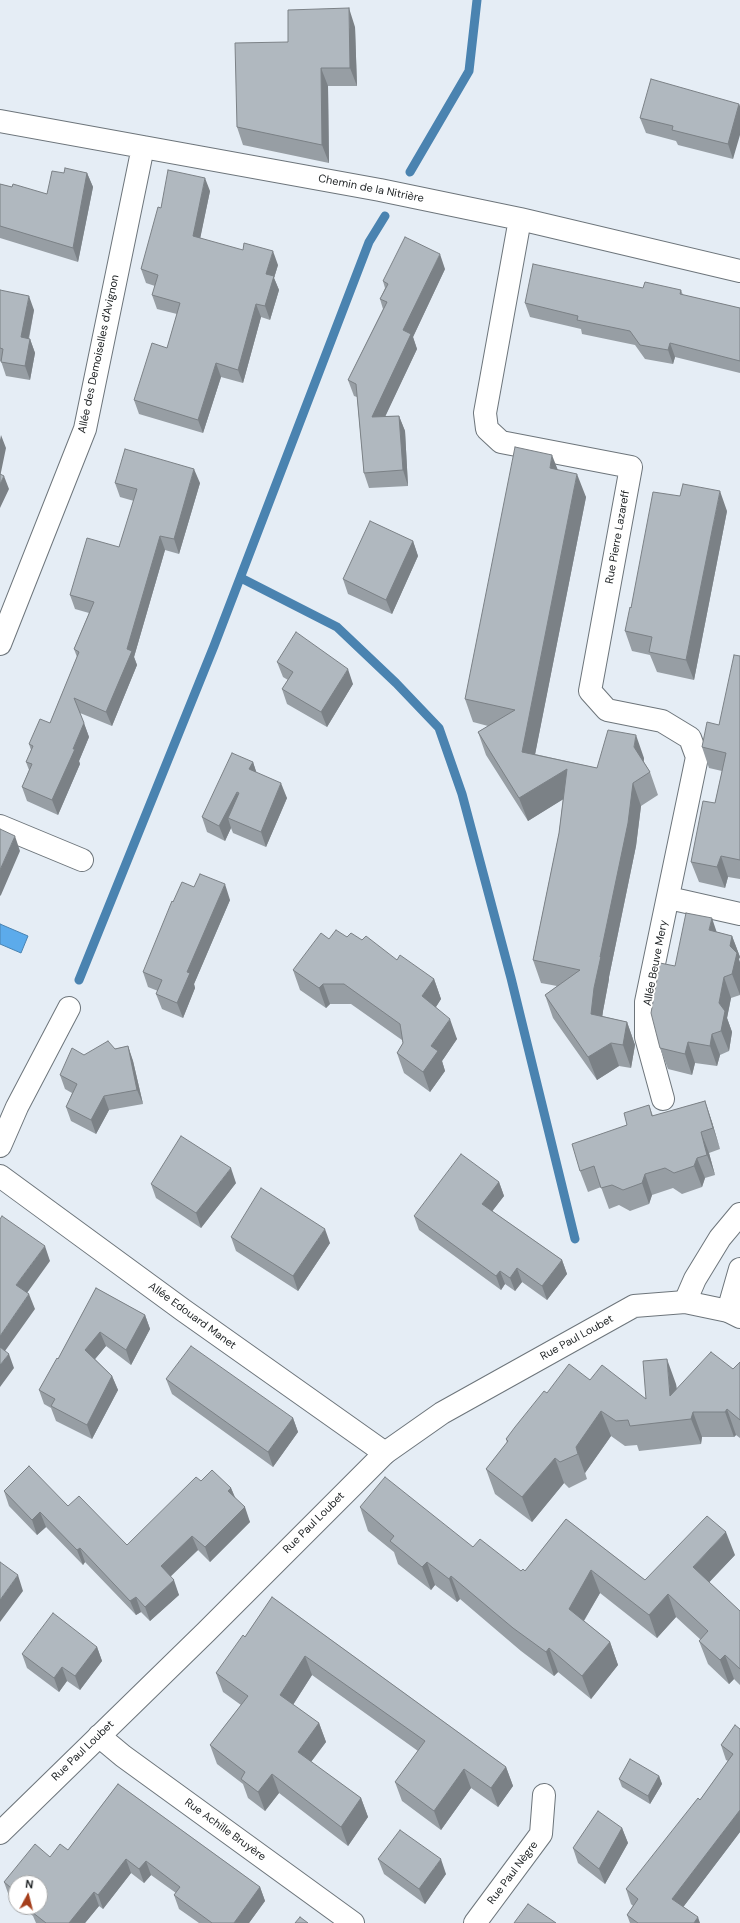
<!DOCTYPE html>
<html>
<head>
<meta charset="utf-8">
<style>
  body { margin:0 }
  #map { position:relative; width:740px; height:1923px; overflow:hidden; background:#e5edf5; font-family:"DM Sans",sans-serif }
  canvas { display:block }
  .north { position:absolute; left:8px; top:1875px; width:40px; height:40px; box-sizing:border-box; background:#fff; border:1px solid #a6a8a9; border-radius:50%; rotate:7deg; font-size:11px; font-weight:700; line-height:16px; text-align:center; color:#212527 }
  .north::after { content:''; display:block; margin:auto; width:14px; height:18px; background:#a53e1b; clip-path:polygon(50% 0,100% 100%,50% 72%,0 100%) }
</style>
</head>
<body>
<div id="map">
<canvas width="740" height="1923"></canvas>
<div class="north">N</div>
</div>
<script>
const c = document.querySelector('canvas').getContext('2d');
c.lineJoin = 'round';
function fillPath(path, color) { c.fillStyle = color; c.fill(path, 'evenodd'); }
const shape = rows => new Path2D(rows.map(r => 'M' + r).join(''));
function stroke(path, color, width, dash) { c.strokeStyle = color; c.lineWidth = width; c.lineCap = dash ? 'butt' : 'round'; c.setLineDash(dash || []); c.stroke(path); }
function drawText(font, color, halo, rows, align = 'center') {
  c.font = font + ' "DM Sans",sans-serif'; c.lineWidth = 4; c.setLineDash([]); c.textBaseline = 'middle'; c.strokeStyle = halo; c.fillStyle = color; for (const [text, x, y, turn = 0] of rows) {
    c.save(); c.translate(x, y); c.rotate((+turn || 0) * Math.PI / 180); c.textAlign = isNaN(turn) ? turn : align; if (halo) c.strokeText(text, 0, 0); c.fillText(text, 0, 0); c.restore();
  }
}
const water = shape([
  [0,924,28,936,21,953,0,944,0,924]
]);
fillPath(water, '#5cabeb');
stroke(water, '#4a83b0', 1);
stroke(shape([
  [410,172,469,71,477,0],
  [241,578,337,627,396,683,439,728,462,794,511,978,575,1239],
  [79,980,214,646,369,242,385,216]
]), '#4a83b0', 9);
const street = shape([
  [0,121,380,190,520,219,740,271],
  [520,219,485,413,487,429,501,442,631,467,590,691,607,710,662,721,690,738,697,757,646,1002,646,1037,663,1099],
  [0,644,85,429,143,147],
  [0,826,82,860],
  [669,898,740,914],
  [0,1146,17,1107,69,1008],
  [0,1176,183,1310,385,1453],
  [685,1302,695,1279,720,1238,740,1214],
  [728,1311,740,1269],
  [99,1736,123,1756,353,1923],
  [475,1923,541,1834,544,1795]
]);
const secondary = shape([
  [0,1833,206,1632,385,1453,442,1413,634,1306,685,1302,728,1311,740,1317]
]);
stroke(street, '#6d757b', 24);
stroke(secondary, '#6d757b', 24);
stroke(street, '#fff', 22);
stroke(secondary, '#fff', 22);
fillPath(shape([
  [355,27,357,86,328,86,329,163,243,145,237,127,288,42],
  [740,106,733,159,678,145,676,141,646,133,640,118],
  [64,173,87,173,93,187,78,262,0,238,0,184,12,187,47,194],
  [210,191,200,238,278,265,274,278,279,290,270,320,261,317,243,383,221,377,203,433,139,414,134,400,167,348,177,314,157,309,152,295,155,286,146,283,141,269,161,208],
  [445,269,413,337,417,349,385,416,399,416,405,431,408,486,369,488,364,473,357,397,354,396,348,380,383,309,380,299,385,288,383,281],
  [643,288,681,290,683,295,740,308,740,373,675,357,673,364,645,359,635,345,582,334,581,329,530,317,525,303],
  [0,293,34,310,29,339,30,339,35,353,30,380,6,376,1,361,0,361],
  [558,470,586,497,535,754,597,768,644,758,644,762,650,772,658,795,641,806,636,846,609,977,609,979,602,1016,627,1022,635,1045,631,1068,619,1066,597,1080,553,1018,545,995,557,986,541,983,533,960,559,833,563,799,528,821,486,755,478,732,488,726,473,722,465,699],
  [115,483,200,483,179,554,165,550,134,657,137,665,112,726,80,713,89,737,79,761,80,764,58,815,27,801,22,787,29,770,26,762,31,750,29,744,50,723,77,657,74,649,89,613,75,609,70,595,119,547,134,501,120,497],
  [727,511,694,680,657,672,650,655,632,651,625,631,631,608],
  [413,541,418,556,392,614,348,594,343,579],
  [740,656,740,879,728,877,725,888,699,882,691,862,715,803,722,771,709,768,702,747,719,725],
  [277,662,353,684,327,727,287,704,282,689,288,680,283,677],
  [253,762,256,772,287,798,266,847,233,833,231,828,225,841,207,832,202,817],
  [194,887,230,900,194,984,195,988,183,1018,162,1009,156,994,158,991,148,987,143,972],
  [717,932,732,936,740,957,739,959,740,995,731,998,727,1018,732,1032,729,1051,720,1055,717,1066,695,1063,692,1075,668,1069,660,1048],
  [347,937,362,940,397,960,434,979,441,999,436,1007,457,1039,442,1061,445,1071,430,1092,404,1073,397,1053,403,1043,402,1040,351,1004,330,1004,326,1008,300,990,293,970,329,939],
  [128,1046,133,1061,143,1104,109,1110,96,1134,71,1121,66,1107,72,1093,65,1089,60,1075,84,1055],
  [705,1101,712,1122,720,1149,709,1153,715,1175,705,1178,702,1187,682,1194,673,1188,652,1195,649,1204,630,1211,619,1205,609,1209,601,1187,588,1192,580,1171,627,1125,649,1105,653,1116],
  [499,1182,504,1196,492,1211,562,1260,567,1274,547,1300,522,1282,515,1291,505,1284,501,1290,419,1230,414,1216],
  [236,1183,201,1228,156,1198,151,1184],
  [231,1237,330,1243,298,1291,236,1251],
  [96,1288,145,1315,150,1329,131,1365,106,1346,95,1359,112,1376,118,1390,92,1439,56,1421,51,1408,44,1404,39,1390,58,1359],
  [740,1362,740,1438,736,1435,734,1437,702,1437,701,1444,639,1451,637,1445,625,1446,611,1436,585,1473,587,1479,569,1488,564,1483,532,1522,495,1494,486,1469,507,1443,506,1439,547,1393,590,1380,646,1399,676,1384,677,1390,733,1369],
  [166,1379,293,1418,298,1432,273,1467,172,1394],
  [201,1481,231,1488,235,1497,250,1522,210,1562,198,1550,170,1576,179,1595,150,1621,141,1612,136,1615,85,1562,83,1565,46,1527,37,1535,9,1506,4,1491,68,1506,127,1545],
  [360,1507,473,1547,521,1571,525,1571,566,1519,645,1580,735,1555,709,1582,740,1611,740,1685,734,1679,729,1684,708,1664,699,1641,701,1640,676,1617,657,1638,600,1593,584,1621,610,1642,618,1665,591,1699,558,1672,554,1676,521,1651,460,1599,457,1602,435,1585,431,1590,398,1564,394,1552,368,1531],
  [272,1597,506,1767,513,1786,498,1807,471,1788,441,1830,402,1801,395,1782,418,1751,312,1675,293,1705,319,1723,326,1742,311,1762,361,1798,368,1817,348,1846,279,1793,265,1811,248,1798,243,1784,217,1764,210,1745,241,1705,223,1692,216,1673,245,1637],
  [97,1647,102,1661,80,1690,67,1681,59,1692,27,1668,22,1654],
  [740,1729,740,1832,683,1907,700,1923,630,1923,627,1915,633,1906,631,1904,626,1889,700,1800,728,1761,726,1760,721,1745],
  [659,1776,662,1784,650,1804,622,1787,619,1779],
  [118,1784,260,1887,265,1901,249,1923,199,1923,179,1909,174,1895,176,1893,151,1875,144,1883,131,1873,103,1909,99,1906,85,1923,36,1923,33,1916,22,1907,40,1907,16,1883,16,1902,9,1896,4,1882,50,1857,68,1850],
  [622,1828,628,1843,605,1884,578,1863,573,1848],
  [378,1859,446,1874,425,1904,384,1874]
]), '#979ea4');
fillPath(shape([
  [349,8,355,27,357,86,350,68],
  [321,68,328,86,329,163,322,145],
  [739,104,740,106,740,135,733,159,728,144],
  [87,173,93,187,78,262,73,248],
  [205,178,210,191,198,249,193,236],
  [273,251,278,265,274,278,279,290,270,320,265,306,266,274],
  [440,254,445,269,413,337,417,349,378,432,372,417,403,330],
  [29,296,34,310,26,351,21,337],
  [256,304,261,317,243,383,238,370],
  [30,339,35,353,30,380,25,366],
  [670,343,675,357,673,364,668,350],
  [216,363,221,377,203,433,198,420],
  [399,416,405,431,408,486,403,470],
  [1,435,6,448,0,477,0,440],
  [552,455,561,478,550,468],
  [194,469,200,483,179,554,174,539],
  [577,474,586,497,531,775,522,752],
  [4,476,9,489,0,508,0,484],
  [720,491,727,511,694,680,686,660],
  [160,536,165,550,134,657,137,665,112,726,106,712,127,649],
  [413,541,418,556,392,614,386,600],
  [348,669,353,684,327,727,321,712],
  [84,723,89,737,79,761,80,764,58,815,52,800],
  [636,735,644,758,642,770,634,747],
  [253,762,258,777,249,769],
  [567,769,575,792,528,821,519,798],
  [281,783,287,798,266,847,261,832],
  [633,783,641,806,636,846,609,977,609,979,603,1011,600,1037,591,1014,594,988],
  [237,792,242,807,228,818,231,828,225,841,219,826],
  [15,836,20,851,1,895,0,896,0,870],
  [721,856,728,877,725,888,717,867],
  [225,884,230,900,194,984,195,988,183,1018,177,1003,187,972],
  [712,918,719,939,709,930],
  [732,936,740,957,739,959,740,962,740,995,732,974,730,946],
  [724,977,731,998,727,1018,732,1032,729,1051,721,1031,719,1003],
  [434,979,441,999,430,1016,422,996],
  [323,984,330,1004,326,1008,319,988],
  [450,1019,457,1039,442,1061,445,1071,430,1092,423,1072,431,1046],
  [627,1022,635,1045,631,1068,623,1045],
  [712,1034,720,1055,717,1066,710,1046],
  [688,1042,695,1063,692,1075,685,1054],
  [611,1043,619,1066,597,1080,588,1057],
  [128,1046,133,1061,143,1104,137,1090],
  [104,1096,109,1110,96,1134,91,1120],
  [705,1101,712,1122,720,1149,713,1128],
  [701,1132,709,1153,715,1175,707,1155],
  [697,1158,705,1178,702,1187,694,1166],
  [231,1168,236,1183,201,1228,196,1213],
  [645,1174,652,1195,649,1204,642,1183],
  [499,1182,504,1196,487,1218,482,1204],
  [325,1229,330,1243,298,1291,293,1276],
  [45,1246,50,1261,22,1300,16,1285],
  [562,1260,567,1274,547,1300,542,1286],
  [517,1268,522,1282,515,1291,510,1278],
  [500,1271,505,1284,501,1290,496,1276],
  [29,1294,35,1309,0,1358,0,1336],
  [145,1315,150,1329,131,1365,126,1350],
  [100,1332,106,1346,90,1365,85,1350],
  [9,1354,14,1368,0,1387,0,1365],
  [667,1359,676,1384,680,1420,670,1396],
  [112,1376,118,1390,92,1439,87,1425],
  [727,1409,736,1435,734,1437,725,1412],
  [601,1411,611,1436,585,1473,587,1479,578,1454,576,1447],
  [693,1412,702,1437,701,1444,691,1419],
  [293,1418,298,1432,273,1467,268,1452],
  [555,1458,564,1483,532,1522,522,1497],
  [231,1488,237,1503,228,1491],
  [245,1507,250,1522,210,1562,205,1547],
  [40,1512,46,1527,37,1535,32,1520],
  [726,1532,735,1555,701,1591,693,1567],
  [192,1536,198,1550,166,1581,161,1566],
  [80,1548,85,1562,83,1565,77,1550],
  [427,1562,435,1585,431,1590,422,1567],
  [591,1570,600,1593,577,1632,569,1609],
  [18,1575,23,1591,0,1622,0,1600],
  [451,1576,460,1599,457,1602,449,1579],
  [174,1580,179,1595,150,1621,145,1607],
  [668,1594,676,1617,657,1638,649,1615],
  [136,1597,141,1612,136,1615,130,1601],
  [610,1642,618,1665,591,1699,582,1676],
  [97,1647,102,1661,80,1690,75,1676],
  [549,1648,558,1672,554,1676,546,1652],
  [725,1655,734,1679,729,1684,720,1660],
  [305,1656,312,1675,287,1714,280,1695],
  [62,1667,67,1681,59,1692,54,1678],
  [319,1723,326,1742,304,1771,298,1752],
  [506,1767,513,1786,498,1807,491,1788],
  [464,1769,471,1788,441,1830,434,1811],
  [272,1774,279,1793,265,1811,258,1792],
  [659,1776,662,1784,650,1804,648,1796],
  [361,1798,368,1817,348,1846,341,1827],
  [740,1810,740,1832,678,1914,672,1899],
  [622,1828,628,1843,605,1884,599,1869],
  [126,1859,131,1873,103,1909,98,1895],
  [441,1859,446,1874,425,1904,419,1889],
  [146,1861,151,1875,144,1883,139,1869],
  [260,1887,265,1901,249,1923,234,1923],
  [94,1892,99,1906,85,1923,69,1923],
  [698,1917,700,1923,694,1923]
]), '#7b8186');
const building = shape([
  [349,8,350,68,321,68,322,145,237,127,235,43,288,42,288,10,349,8],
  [651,79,739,104,728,144,672,130,673,126,640,118,651,79],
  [65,168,87,173,73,248,0,226,0,184,12,187,13,184,47,194,52,171,64,173,65,168],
  [168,170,205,178,193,236,243,250,244,243,273,251,266,274,274,276,265,306,256,304,238,370,216,363,198,420,134,400,152,343,167,348,180,303,152,295,158,275,141,269,158,207,161,208,168,170],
  [405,237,440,254,403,330,411,334,372,417,399,416,403,470,364,473,356,384,348,380,387,302,380,299,388,284,383,281,405,237],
  [533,264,643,288,645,282,681,290,680,294,740,308,740,361,670,343,668,350,640,345,630,331,577,320,578,316,525,303,533,264],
  [0,290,29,296,21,337,30,339,25,366,1,362,3,349,0,348,0,290],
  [515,447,552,455,550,468,577,474,522,752,597,768,608,730,636,735,634,747,650,772,633,783,628,823,600,957,601,956,594,988,591,1014,627,1022,623,1045,611,1043,588,1057,545,995,580,970,533,960,559,833,567,769,519,798,478,732,515,710,465,699,515,447],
  [125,449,194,469,174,539,160,536,127,649,132,651,106,712,74,698,84,723,73,749,75,749,52,800,22,787,32,764,26,762,33,746,29,744,40,719,50,723,79,652,74,649,94,602,70,595,87,538,119,547,137,489,115,483,125,449],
  [0,474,4,476,0,484,0,474],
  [683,484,720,491,686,660,649,652,652,637,625,631,630,607,631,608,653,492,680,496,683,484],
  [370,521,413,541,386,600,343,579,370,521],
  [296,632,348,669,321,712,282,689,293,672,277,662,296,632],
  [734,655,740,656,740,860,721,856,717,867,691,862,703,801,715,803,726,753,702,747,707,722,719,725,734,655],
  [232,753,253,762,249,769,281,783,261,832,228,818,239,793,237,792,219,826,202,817,232,753],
  [0,829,15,836,0,870,0,829],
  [200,874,225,884,187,972,190,973,177,1003,156,994,162,980,143,972,172,901,173,902,182,882,194,887,200,874],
  [686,913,712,918,709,930,732,936,730,946,737,953,732,974,724,977,719,1003,725,1011,721,1031,712,1034,710,1046,688,1042,685,1054,660,1048,651,1013,660,963,675,966,686,913],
  [336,930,347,937,351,933,362,940,366,936,397,960,400,955,434,979,422,996,450,1019,431,1046,438,1051,423,1072,397,1053,403,1043,400,1024,344,984,323,984,319,988,293,970,321,933,329,939,336,930],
  [108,1041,115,1049,128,1046,137,1090,104,1096,91,1120,66,1107,77,1084,60,1075,72,1048,84,1055,108,1041],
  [705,1101,713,1128,701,1132,707,1155,697,1158,694,1166,674,1173,665,1168,645,1174,642,1183,623,1190,612,1185,601,1188,594,1166,580,1171,572,1144,627,1125,624,1113,649,1105,652,1116,705,1101],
  [181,1136,231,1168,196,1213,151,1184,181,1136],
  [461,1154,499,1182,482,1204,562,1260,542,1286,517,1268,510,1278,500,1271,496,1276,414,1216,461,1154],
  [261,1188,325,1229,293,1276,231,1237,261,1188],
  [2,1216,45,1246,16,1285,29,1294,0,1336,0,1219,2,1216],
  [96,1288,145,1315,126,1350,100,1332,85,1350,112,1376,87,1425,51,1406,55,1399,39,1390,57,1358,58,1359,96,1288],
  [191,1346,293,1418,268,1452,166,1379,191,1346],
  [0,1347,9,1354,0,1365,0,1347],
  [711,1352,733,1369,740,1362,740,1420,727,1409,725,1412,693,1412,691,1419,630,1426,628,1420,616,1421,601,1411,576,1447,578,1454,560,1462,555,1458,522,1497,486,1469,508,1441,506,1439,515,1427,544,1391,547,1393,569,1364,590,1380,602,1365,646,1399,643,1361,667,1359,670,1396,711,1352],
  [29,1466,68,1506,79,1496,127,1545,196,1477,201,1481,212,1470,231,1488,228,1491,245,1507,205,1547,192,1536,161,1566,174,1580,145,1607,136,1597,130,1601,80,1548,77,1550,40,1512,32,1520,4,1491,29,1466],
  [385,1477,473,1547,480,1539,521,1571,523,1569,525,1571,566,1519,645,1580,707,1516,726,1532,693,1567,740,1611,740,1669,725,1655,720,1660,699,1641,708,1631,668,1594,649,1615,591,1570,569,1609,610,1642,582,1676,549,1648,546,1652,513,1628,451,1576,449,1579,427,1562,422,1567,390,1541,394,1536,360,1507,385,1477],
  [0,1562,18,1575,0,1600,0,1562],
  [272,1597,506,1767,491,1788,464,1769,434,1811,395,1782,425,1741,305,1656,280,1695,319,1723,298,1752,361,1798,341,1827,272,1774,258,1792,241,1779,245,1772,210,1745,248,1696,216,1673,243,1635,245,1637,272,1597],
  [53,1613,97,1647,75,1676,62,1667,54,1678,22,1654,53,1613],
  [735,1725,740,1729,740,1810,672,1899,698,1917,694,1923,638,1923,627,1915,638,1899,626,1889,698,1798,700,1800,733,1754,721,1745,735,1725],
  [630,1759,659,1776,648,1796,619,1779,630,1759],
  [118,1784,260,1887,234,1923,212,1923,174,1895,180,1887,146,1861,139,1869,126,1859,98,1895,94,1892,69,1923,46,1923,32,1912,35,1908,35,1907,40,1907,40,1883,16,1883,16,1892,4,1882,35,1844,50,1857,60,1844,68,1850,118,1784],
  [598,1811,622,1828,599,1869,573,1848,598,1811],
  [400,1830,441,1859,419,1889,378,1859,400,1830],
  [528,1904,556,1923,514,1923,528,1904],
  [300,1917,308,1923,295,1923,300,1917]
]);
fillPath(building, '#b0b8bf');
stroke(building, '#7b8186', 1);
drawText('11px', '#212527', '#fff', [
  ["Chemin de la Nitrière",371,189,11],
  ["Allée des Demoiselles d'Avignon",99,354,-78],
  ["Rue Pierre Lazareff",618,537,-80],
  ["Allée Beuve Mery",656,963,-79],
  ["Allée Edouard Manet",192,1316,36],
  ["Rue Paul Loubet",577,1338,-29],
  ["Rue Paul Loubet",314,1523,-45],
  ["Rue Paul Loubet",83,1751,-44],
  ["Rue Achille Bruyère",225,1830,36],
  ["Rue Paul Nègre",513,1873,-53]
]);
</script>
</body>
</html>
